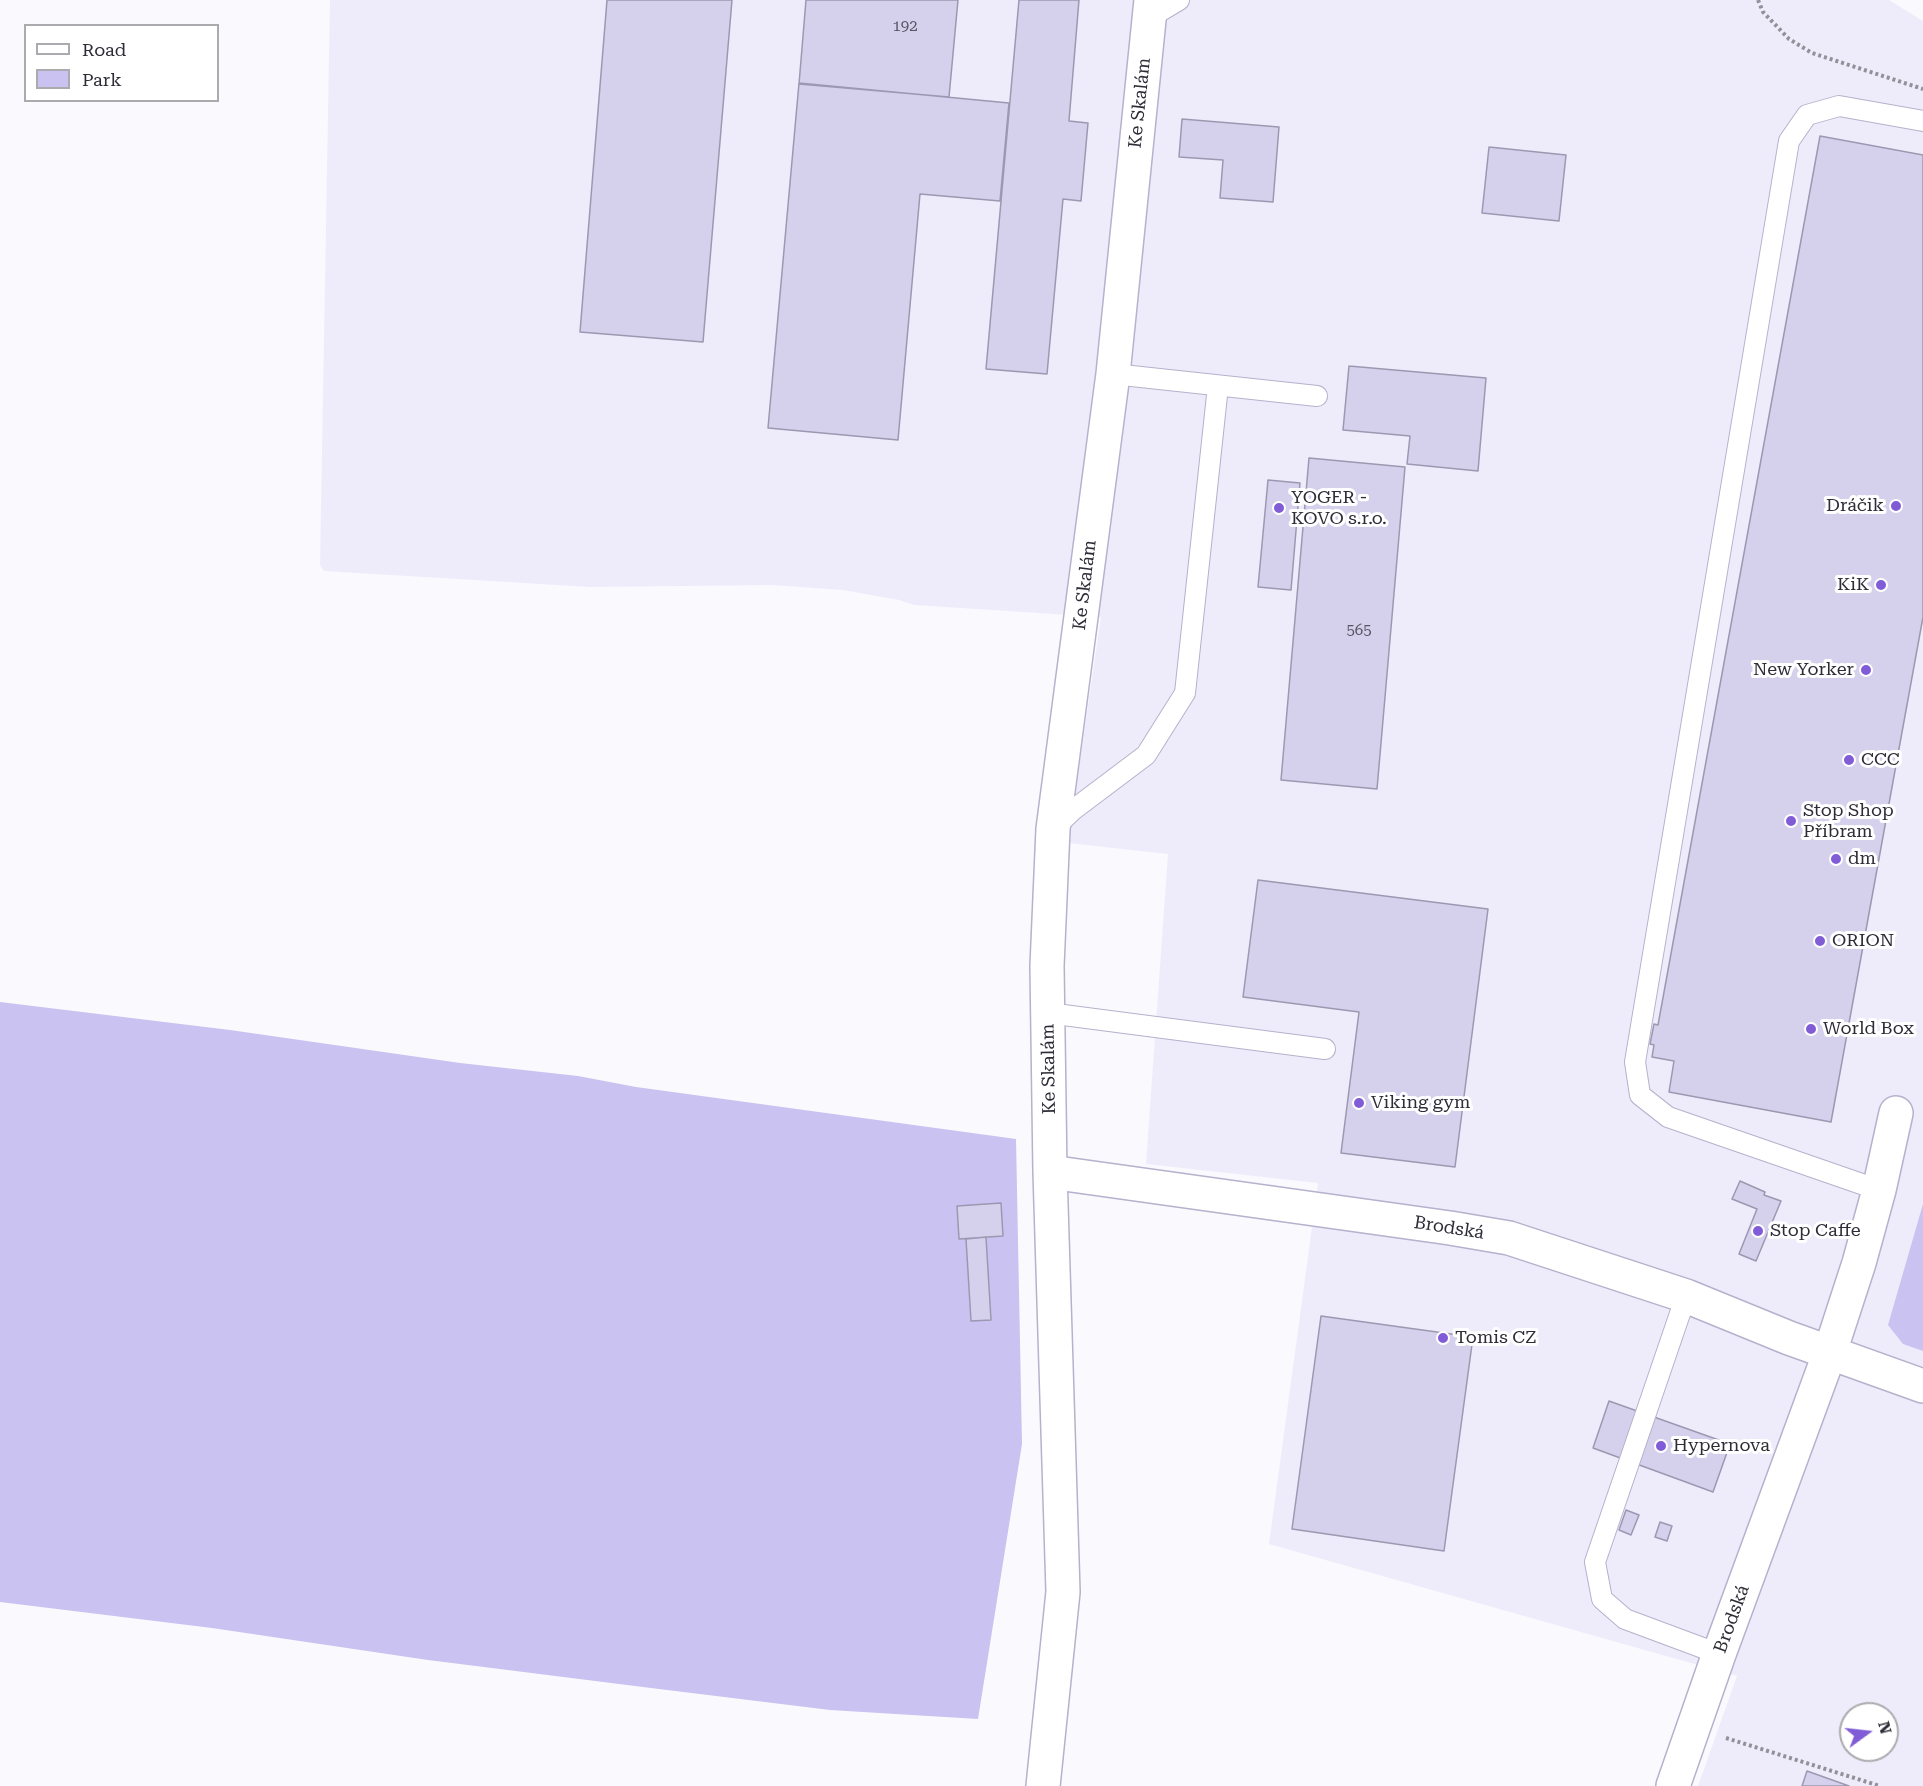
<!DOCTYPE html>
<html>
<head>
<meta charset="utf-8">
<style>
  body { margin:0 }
  #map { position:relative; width:1923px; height:1786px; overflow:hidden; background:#faf9fe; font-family:"Roboto Serif",serif }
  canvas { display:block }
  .legend { position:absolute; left:24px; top:24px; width:195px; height:78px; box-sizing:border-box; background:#fff; border:2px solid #ababaf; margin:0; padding:8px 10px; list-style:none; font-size:18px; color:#2e2c37 }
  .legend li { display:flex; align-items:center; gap:12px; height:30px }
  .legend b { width:30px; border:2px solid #ababaf }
  .north { position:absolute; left:1839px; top:1702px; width:60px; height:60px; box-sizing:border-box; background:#fff; border:2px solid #ababaf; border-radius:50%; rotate:75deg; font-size:16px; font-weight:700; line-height:24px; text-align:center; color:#2e2c37 }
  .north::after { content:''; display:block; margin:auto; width:21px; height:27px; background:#805dd7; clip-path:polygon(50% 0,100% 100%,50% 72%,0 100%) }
</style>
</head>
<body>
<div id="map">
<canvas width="1923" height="1786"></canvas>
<ul class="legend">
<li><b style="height:8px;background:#fff"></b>Road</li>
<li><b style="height:16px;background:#cac2f0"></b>Park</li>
</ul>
<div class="north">N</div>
</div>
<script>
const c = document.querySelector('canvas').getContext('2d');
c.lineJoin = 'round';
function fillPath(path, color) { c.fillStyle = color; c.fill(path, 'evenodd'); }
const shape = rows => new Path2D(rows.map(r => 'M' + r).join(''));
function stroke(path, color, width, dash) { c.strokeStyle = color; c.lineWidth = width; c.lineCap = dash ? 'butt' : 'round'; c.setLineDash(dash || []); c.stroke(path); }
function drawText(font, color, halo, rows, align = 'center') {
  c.font = font + ' "Roboto Serif",serif'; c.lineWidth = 6; c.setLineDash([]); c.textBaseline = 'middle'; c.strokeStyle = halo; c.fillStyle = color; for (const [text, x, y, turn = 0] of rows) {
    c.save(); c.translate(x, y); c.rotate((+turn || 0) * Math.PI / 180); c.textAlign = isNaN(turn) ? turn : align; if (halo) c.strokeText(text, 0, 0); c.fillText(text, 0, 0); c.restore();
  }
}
fillPath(shape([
  [330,0,1889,0,1923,21,1923,1786,1698,1786,1737,1676,1269,1544,1318,1183,1146,1164,1168,854,1068,843,1101,617,914,605,899,600,843,590,771,585,591,587,324,571,320,565],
  [1851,1714,1887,1714,1887,1750,1851,1750]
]), '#eeecfa');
fillPath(shape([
  [0,1002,230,1030,460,1063,578,1076,636,1087,1016,1139,1022,1444,978,1719,830,1710,659,1689,428,1660,212,1628,0,1602],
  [1923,1204,1923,1351,1903,1344,1888,1325]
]), '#cac2f0');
const building = shape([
  [607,0,732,0,703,342,580,332,607,0],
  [806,0,958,0,949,97,799,84,806,0],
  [1019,0,1079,0,1069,121,1088,123,1081,201,1063,199,1047,374,986,369,1019,0],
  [799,83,1009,103,1000,201,920,194,898,440,768,428,799,83],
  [1182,119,1279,127,1273,202,1220,198,1223,160,1179,157,1182,119],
  [1820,136,1923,155,1923,617,1831,1122,1669,1092,1674,1061,1652,1057,1654,1045,1650,1044,1654,1024,1658,1025,1820,136],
  [1489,147,1566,155,1559,221,1482,213,1489,147],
  [1349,366,1486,378,1478,471,1407,464,1410,436,1343,430,1349,366],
  [1309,458,1405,467,1377,789,1281,780,1309,458],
  [1268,480,1300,483,1291,590,1258,587,1268,480],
  [1258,880,1488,909,1455,1167,1341,1153,1359,1012,1243,997,1258,880],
  [1740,1181,1765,1192,1764,1195,1781,1201,1756,1261,1739,1254,1757,1209,1732,1199,1740,1181],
  [1001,1203,1003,1236,959,1239,957,1206,1001,1203],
  [986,1237,991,1320,971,1321,966,1239,986,1237],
  [1321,1316,1473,1337,1444,1551,1292,1529,1321,1316],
  [1609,1401,1730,1444,1713,1492,1593,1448,1609,1401],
  [1626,1510,1639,1515,1631,1535,1619,1530,1626,1510],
  [1660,1522,1672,1526,1667,1541,1655,1537,1660,1522],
  [1807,1771,1849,1786,1802,1786,1807,1771]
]);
fillPath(building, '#d5d1ec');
stroke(building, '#9c98b1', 1.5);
const service = shape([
  [1149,18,1179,0],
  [1113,374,1317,396],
  [1053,829,1073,810,1146,755,1185,693,1218,386],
  [1048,1013,1325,1049],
  [1879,1190,1668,1117,1640,1095,1635,1062,1789,141,1807,115,1839,106,1923,121],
  [1686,1296,1595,1562,1602,1599,1625,1619,1719,1654]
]);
const minor = shape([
  [1050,1172,1450,1228,1509,1238,1686,1296,1789,1338,1923,1386],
  [1043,1786,1063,1592,1050,1172,1047,966,1053,829,1113,374,1151,0],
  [1673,1786,1719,1654,1830,1352,1859,1263,1879,1190,1896,1113]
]);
stroke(service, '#b6b1cc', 22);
stroke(minor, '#b6b1cc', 36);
stroke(shape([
  [1758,0,1763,12,1789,39,1812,53,1923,89],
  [1726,1738,1880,1786]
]), '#929199', 4, [3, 3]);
stroke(service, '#fff', 20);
stroke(minor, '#fff', 33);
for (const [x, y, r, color] of [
  [1896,506,6,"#805dd7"],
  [1279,508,6,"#805dd7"],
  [1881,585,6,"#805dd7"],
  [1866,670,6,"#805dd7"],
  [1849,760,6,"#805dd7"],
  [1791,821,6,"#805dd7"],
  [1836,859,6,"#805dd7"],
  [1820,941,6,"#805dd7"],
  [1811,1029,6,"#805dd7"],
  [1359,1103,6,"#805dd7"],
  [1758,1231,6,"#805dd7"],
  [1443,1338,6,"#805dd7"],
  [1661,1446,6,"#805dd7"]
]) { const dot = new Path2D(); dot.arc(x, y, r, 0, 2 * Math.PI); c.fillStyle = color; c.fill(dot); stroke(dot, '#fff', 2); }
drawText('15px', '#585564', null, [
  ["192",905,27],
  ["565",1359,631]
]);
drawText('18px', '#2e2c37', '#fff', [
  ["Ke Skalám",1140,103,-84],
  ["Ke Skalám",1085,585,-83],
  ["Ke Skalám",1049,1069,-91],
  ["Brodská",1449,1228,9],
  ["Brodská",1732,1619,-70]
]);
drawText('18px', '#2e2c37', '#fff', [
  ["YOGER -",1291,498],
  ["KOVO s.r.o.",1291,519],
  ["Dráčik",1884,506,"right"],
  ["KiK",1869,585,"right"],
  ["New Yorker",1854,670,"right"],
  ["CCC",1861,760],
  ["Stop Shop",1803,811],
  ["Příbram",1803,832],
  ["dm",1848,859],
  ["ORION",1832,941],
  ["World Box",1823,1029],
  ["Viking gym",1371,1103],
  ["Stop Caffe",1770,1231],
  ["Tomis CZ",1455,1338],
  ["Hypernova",1673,1446]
], 'left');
</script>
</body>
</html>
